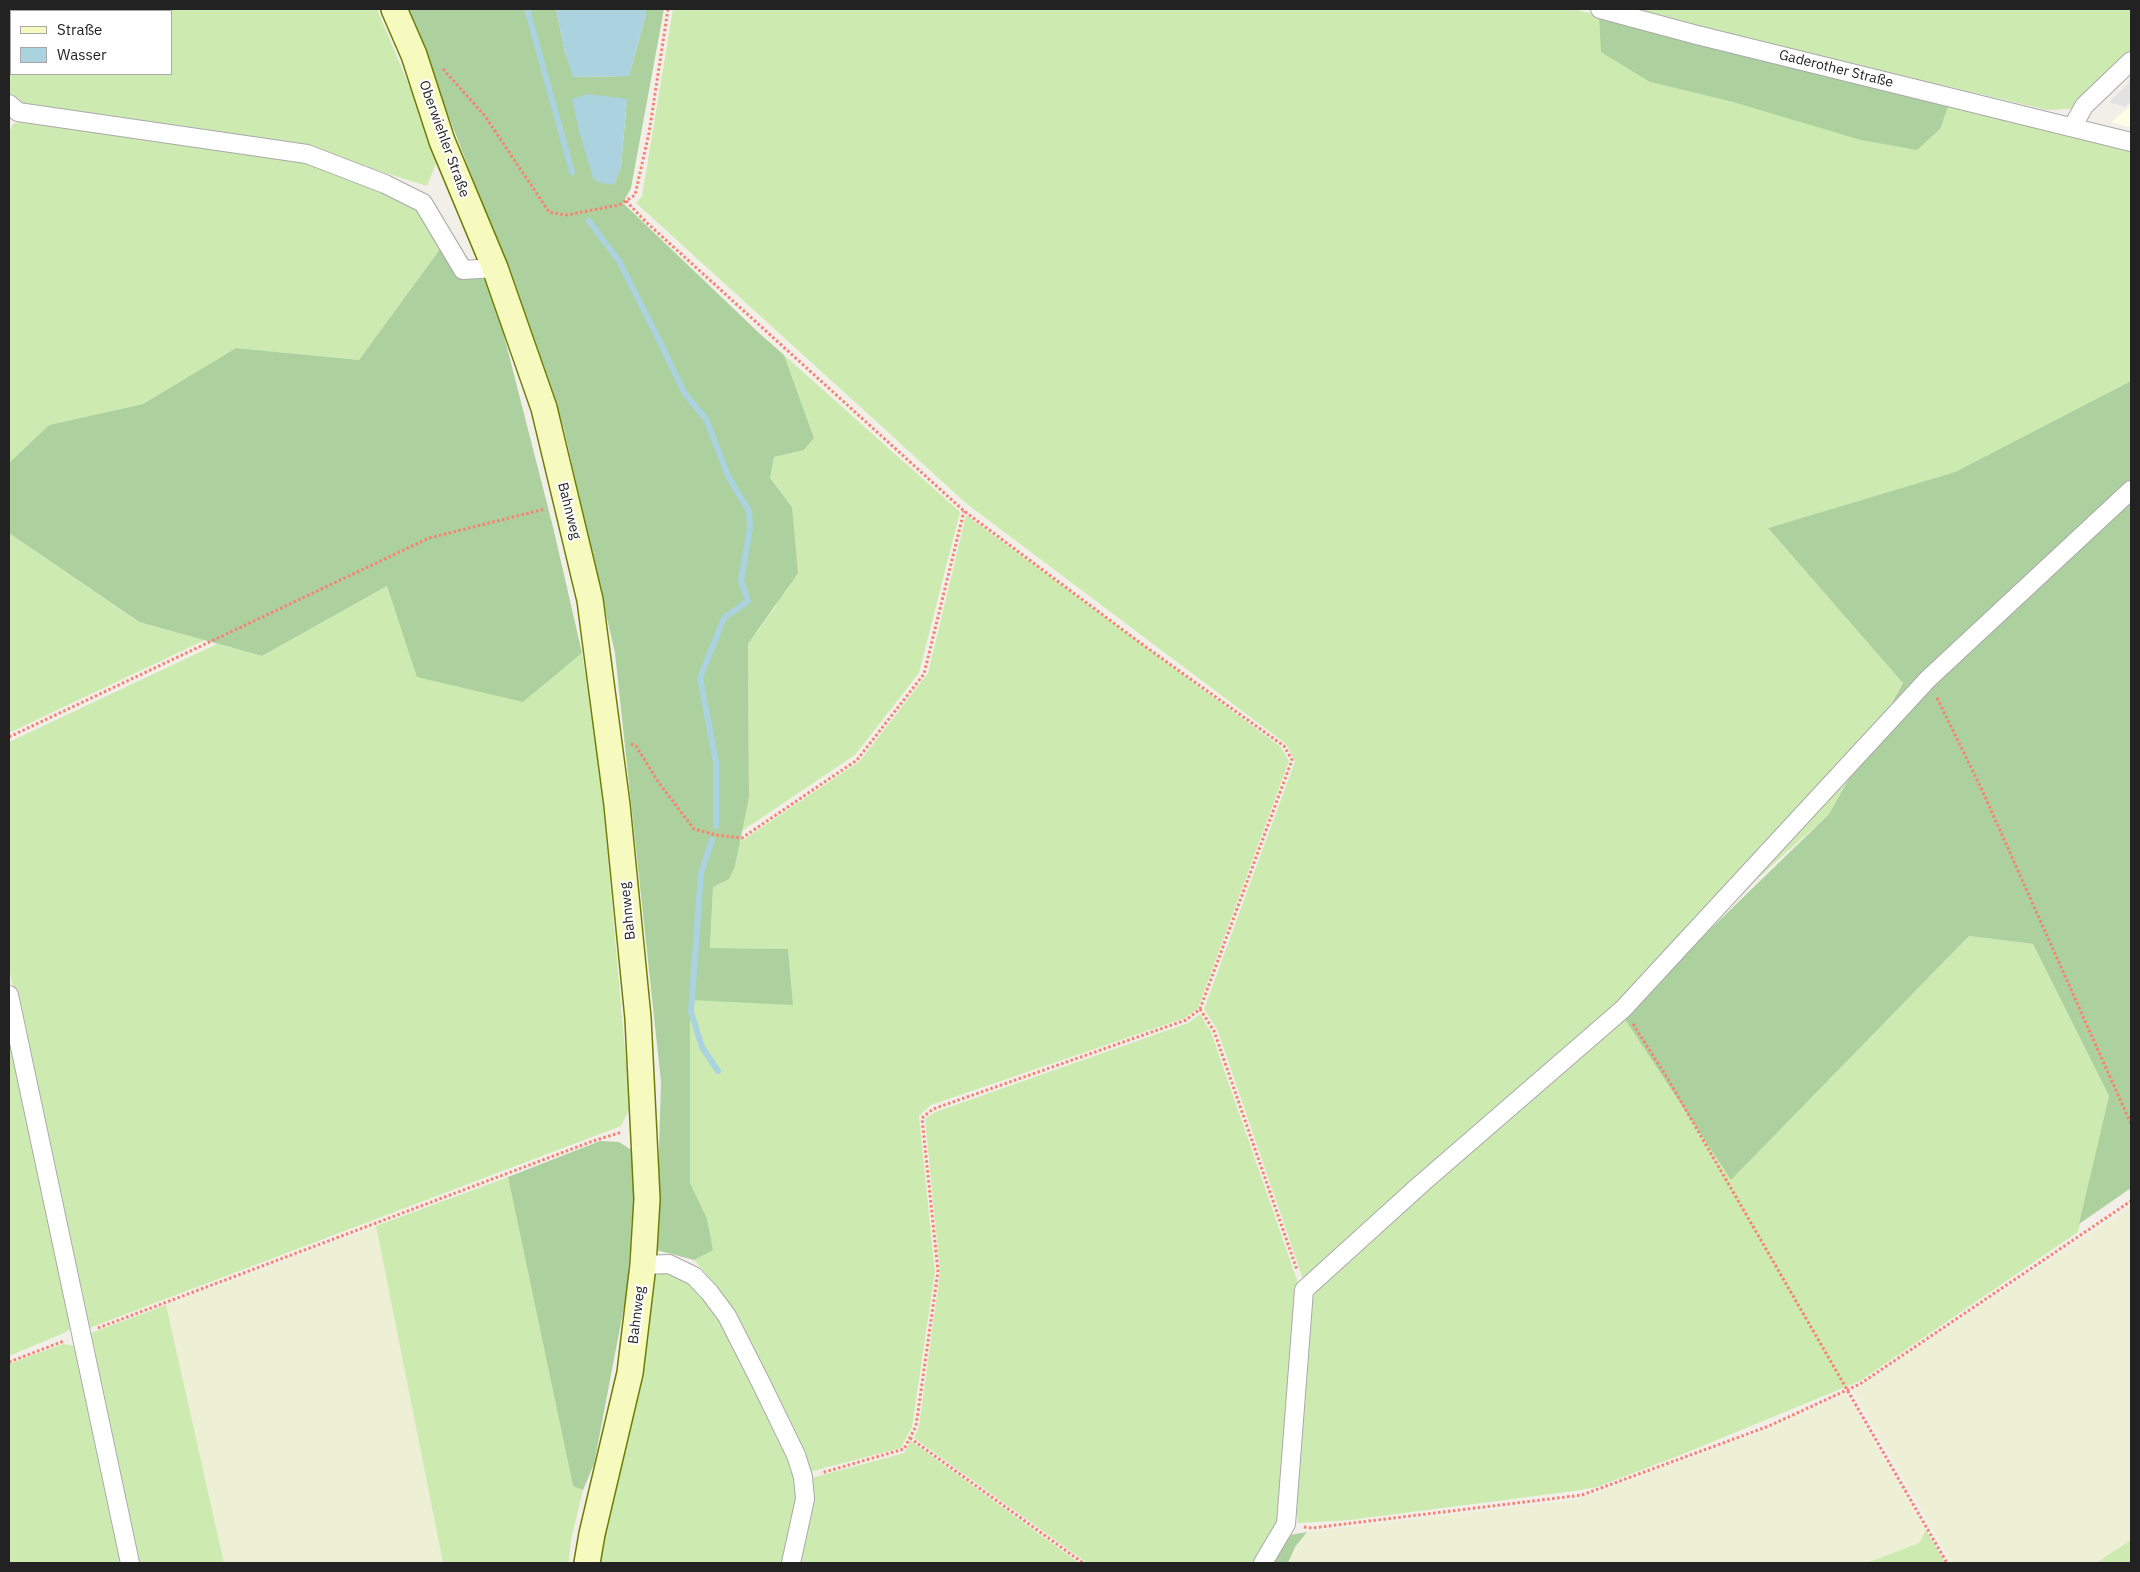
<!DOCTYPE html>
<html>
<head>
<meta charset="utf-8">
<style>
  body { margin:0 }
  #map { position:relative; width:2140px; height:1572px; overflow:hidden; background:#f2efe9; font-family:"IBM Plex Sans",sans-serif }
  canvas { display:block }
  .frame { position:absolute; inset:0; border:10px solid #222; pointer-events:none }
  .legend { position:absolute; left:10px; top:10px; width:162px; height:65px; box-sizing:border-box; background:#fff; border:1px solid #a7a7a7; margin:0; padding:6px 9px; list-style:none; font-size:15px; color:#222 }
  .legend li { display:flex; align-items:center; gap:10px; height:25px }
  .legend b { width:25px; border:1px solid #a7a7a7 }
</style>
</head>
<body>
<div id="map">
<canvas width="2140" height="1572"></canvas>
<div class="frame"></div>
<ul class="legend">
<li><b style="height:6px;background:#f7fabf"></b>Straße</li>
<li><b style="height:14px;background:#aad3df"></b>Wasser</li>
</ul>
</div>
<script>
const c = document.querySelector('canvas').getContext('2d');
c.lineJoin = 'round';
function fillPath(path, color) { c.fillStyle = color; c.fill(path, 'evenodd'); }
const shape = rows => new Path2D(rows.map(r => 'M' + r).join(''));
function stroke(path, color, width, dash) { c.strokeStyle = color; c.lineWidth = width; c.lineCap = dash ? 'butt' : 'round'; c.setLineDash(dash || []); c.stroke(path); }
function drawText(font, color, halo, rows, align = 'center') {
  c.font = font + ' "IBM Plex Sans",sans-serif'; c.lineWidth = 4; c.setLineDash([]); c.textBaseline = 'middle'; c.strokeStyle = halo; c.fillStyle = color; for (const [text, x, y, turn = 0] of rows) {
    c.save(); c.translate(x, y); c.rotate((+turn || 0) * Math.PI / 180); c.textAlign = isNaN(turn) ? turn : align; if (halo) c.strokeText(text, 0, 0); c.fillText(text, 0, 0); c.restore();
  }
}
fillPath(shape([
  [2131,105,2131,128,2112,122]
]), '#ffffe5');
fillPath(shape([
  [2131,1206,2131,1540,2096,1563,1952,1563,1853,1391],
  [376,1226,443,1563,224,1563,166,1305],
  [1846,1394,1926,1530,1919,1543,1866,1563,1288,1563,1295,1547,1307,1532,1580,1499,1771,1428]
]), '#eef0d5');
fillPath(shape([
  [9,9,377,9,439,157,427,186,318,152,50,113,9,100],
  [11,11,171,11,171,74,11,74],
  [673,9,1572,9,1599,15,1650,82,1733,102,1949,104,2131,151,2131,381,1955,472,1768,528,1903,682,1829,814,1591,1029,1303,1279,1217,1029,1204,1009,1295,761,1286,744,967,504,636,203,642,196],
  [1632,9,2131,9,2131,52,2070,109,2047,110,1723,33],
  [25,120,290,156,415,205,443,245,359,360,236,348,143,404,49,425,9,463,9,132,13,124],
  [784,355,960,512,919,673,855,755,742,831,749,798,748,644,776,606,792,507,770,478,774,457,804,450,814,438],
  [966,515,1281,747,1289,761,1198,1008,1185,1018,931,1105,919,1116,935,1272,912,1427,901,1448,809,1472,730,1309,712,1281,694,1260,713,1249,690,1183,690,999,792,1004,788,949,710,948,713,887,735,866,740,842,860,761,928,673],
  [9,533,138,622,205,640,9,733],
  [387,586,523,702,582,653,601,778,630,1108,621,1126,84,1330,9,968,9,742,217,644,262,656],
  [1969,936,2033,944,2109,1096,2078,1232,1860,1381,1683,1454,1597,1487,1574,1491,1350,1520,1298,1523,1296,1513,1308,1311,1313,1296,1325,1278,1622,1015,1731,1180],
  [1200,1014,1211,1032,1298,1283,1283,1508,1274,1534,1259,1563,1087,1563,914,1438,919,1426,940,1272,925,1119,935,1112,1188,1023],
  [9,1023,71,1324,70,1329,64,1333,9,1356],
  [508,1177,573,1486,583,1490,571,1540,569,1563,443,1563,376,1226],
  [668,1269,701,1292,722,1322,795,1473,797,1499,782,1563,598,1563,652,1274],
  [166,1305,224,1563,133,1563,83,1336],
  [63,1344,76,1346,124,1563,9,1563,9,1364],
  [911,1441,1079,1563,798,1563,811,1478,904,1453],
  [1926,1530,1945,1563,1866,1563,1919,1543],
  [2131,1540,2131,1563,2096,1563]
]), '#cdebb0');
fillPath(shape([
  [407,9,556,9,565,52,574,77,629,76,646,14,646,9,664,9,631,188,623,203,759,333,784,355,814,438,804,450,774,457,770,478,792,507,798,573,748,644,749,798,735,866,729,879,713,887,710,948,788,949,793,1005,690,1000,690,1183,707,1219,713,1250,694,1260,656,1250,661,1082,615,653,564,429,478,192],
  [627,99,621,166,614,185],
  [1599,15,1949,104,1940,129,1917,150,1861,140,1733,102,1650,82,1601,52],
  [443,245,467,274,490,281,553,527,582,653,523,702,417,677,387,586,262,656,139,622,9,533,9,463,49,425,143,404,236,348,359,360],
  [2131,381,2131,1188,2079,1224,2109,1096,2033,944,1969,936,1731,1180,1622,1015,1829,814,1903,683,1768,528,1955,472],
  [600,1141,619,1142,633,1151,636,1161,627,1291,594,1464,583,1490,573,1486,508,1177],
  [1307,1532,1295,1547,1288,1563,1272,1563,1290,1535]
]), '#add19e');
fillPath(shape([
  [2131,81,2131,102,2125,107,2109,102]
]), '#e2e2e2');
fillPath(shape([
  [556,9,646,9,646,14,629,76,573,77,565,52],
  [588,94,627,99,621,166,614,185,597,182,593,178,578,127,572,99]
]), '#aad3df');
stroke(shape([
  [527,9,572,172],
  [589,221,619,261,659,340,685,394,706,419,729,478,749,511,750,528,741,581,748,601,724,618,700,678,716,762,716,826],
  [712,840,701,873,691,1012,702,1047,718,1071]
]), '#aad3df', 6);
const minor = shape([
  [1600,9,1697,35,2131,142],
  [9,104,18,112,307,154,385,184,423,203,463,270,495,268],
  [2073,126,2084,106,2131,61],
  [9,995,130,1563],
  [643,1265,669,1264,694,1276,710,1293,727,1316,760,1381,796,1455,803,1477,805,1499,791,1563],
  [1263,1563,1286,1524,1304,1290,1421,1184,1623,1009,1928,679,2131,490]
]);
const secondary = shape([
  [394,9,414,55,442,141,495,268,544,408,590,600,617,805,638,1018,647,1199,643,1265,630,1373,592,1534,587,1563]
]);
stroke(minor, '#a9a9a9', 20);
stroke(secondary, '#707d05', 28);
stroke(shape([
  [443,69,485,116,549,212,566,215,619,205,635,195,649,133,668,9],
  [626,201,646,222,964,511,1139,642,1284,746,1292,760,1200,1009,1186,1020,933,1109,922,1118,938,1271,916,1426,904,1449,821,1473],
  [1937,698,1982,790,2131,1124],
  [9,737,429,538,545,509],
  [631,744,636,746,659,783,694,829,716,835,742,838,857,760,924,674,964,511],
  [1200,1009,1214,1031,1297,1270],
  [1633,1024,1668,1079,1947,1563],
  [98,1328,593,1141,622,1132],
  [9,1362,64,1341],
  [910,1438,1083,1563],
  [1304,1527,1312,1528,1582,1495,1769,1426,1860,1384,2131,1201]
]), '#fa8072', 3, [2.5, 2.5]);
stroke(minor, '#fff', 18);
stroke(secondary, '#f7fabf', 25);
drawText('14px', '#222', '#fff', [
  ["Gaderother Straße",1836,69,14],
  ["Oberwiehler Straße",444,139,70],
  ["Bahnweg",569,511,76],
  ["Bahnweg",628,911,-96],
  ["Bahnweg",637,1315,-83]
]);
</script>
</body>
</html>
